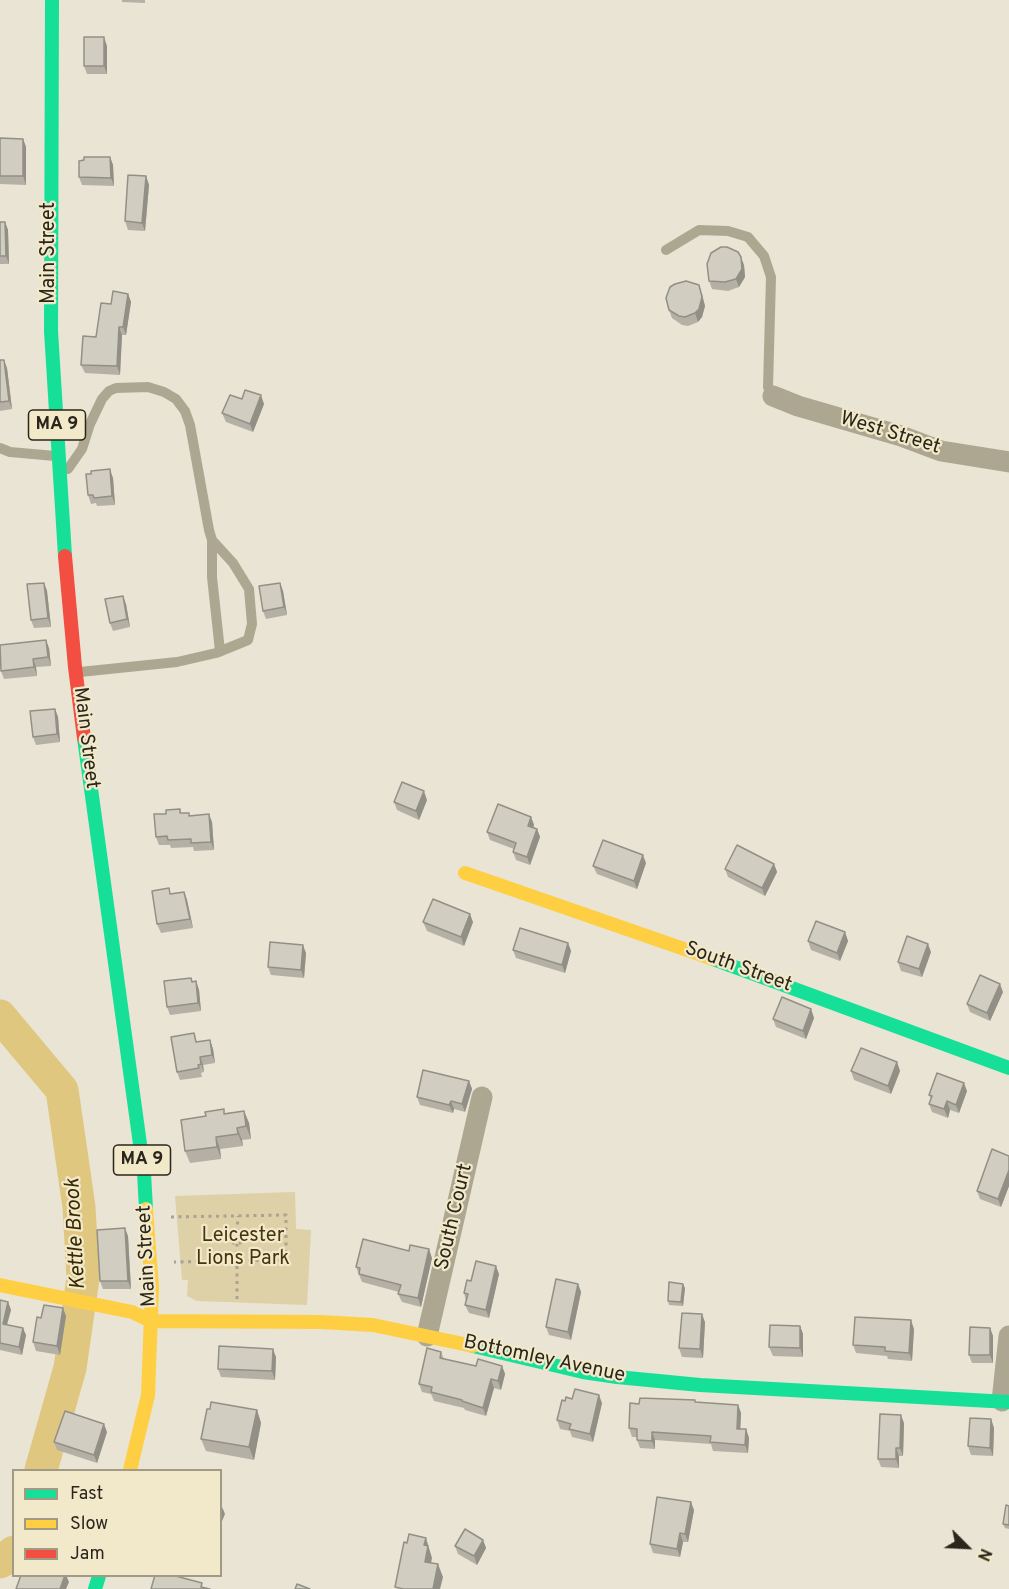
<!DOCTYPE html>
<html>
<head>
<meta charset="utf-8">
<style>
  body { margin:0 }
  #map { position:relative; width:1009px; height:1589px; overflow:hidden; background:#e9e4d3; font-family:Overpass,sans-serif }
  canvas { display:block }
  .legend { position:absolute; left:12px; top:1469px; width:210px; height:108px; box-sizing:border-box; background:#f2e8ca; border:2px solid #a29a84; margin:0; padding:8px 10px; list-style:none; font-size:18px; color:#2a261b }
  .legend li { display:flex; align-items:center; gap:12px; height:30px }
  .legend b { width:30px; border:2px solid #a29a84 }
  .north { position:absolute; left:937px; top:1517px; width:60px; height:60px; -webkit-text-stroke:4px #f2e8ca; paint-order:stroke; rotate:114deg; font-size:16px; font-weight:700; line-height:24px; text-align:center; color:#2a261b }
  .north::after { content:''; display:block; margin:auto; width:21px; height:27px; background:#2a261b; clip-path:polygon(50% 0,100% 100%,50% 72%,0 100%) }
</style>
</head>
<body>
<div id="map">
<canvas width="1009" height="1589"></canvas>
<ul class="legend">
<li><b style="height:8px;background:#16e098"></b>Fast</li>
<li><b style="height:8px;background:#ffcf43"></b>Slow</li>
<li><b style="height:8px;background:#f24e42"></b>Jam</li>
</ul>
<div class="north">N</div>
</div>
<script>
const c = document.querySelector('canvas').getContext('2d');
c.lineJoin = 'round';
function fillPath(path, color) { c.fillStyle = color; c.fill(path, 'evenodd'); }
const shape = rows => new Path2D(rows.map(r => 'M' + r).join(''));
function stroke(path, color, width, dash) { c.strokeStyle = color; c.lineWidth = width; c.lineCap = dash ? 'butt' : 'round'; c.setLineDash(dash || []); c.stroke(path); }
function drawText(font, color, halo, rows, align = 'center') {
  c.font = font + ' Overpass,sans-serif'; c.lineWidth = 4.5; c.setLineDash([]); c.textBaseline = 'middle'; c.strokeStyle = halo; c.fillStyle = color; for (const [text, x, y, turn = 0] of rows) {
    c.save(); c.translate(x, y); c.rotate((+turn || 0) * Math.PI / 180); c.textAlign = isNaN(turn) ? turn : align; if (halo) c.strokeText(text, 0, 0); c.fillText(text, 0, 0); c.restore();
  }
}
fillPath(shape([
  [295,1192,296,1229,311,1230,307,1305,197,1301,187,1296,188,1280,182,1280,175,1196]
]), '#ded0a7');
stroke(shape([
  [0,1016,62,1090,79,1207,83,1278,70,1368,41,1470],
  [0,1562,14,1552]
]), '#e0c77f', 33);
stroke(shape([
  [171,1217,286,1215,286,1260,174,1262],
  '231 1238a6 6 0 1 1 12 0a6 6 0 1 1-12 0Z',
  [237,1232,238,1216],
  [237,1299,237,1244]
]), '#a8a392', 3, [3, 4.5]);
stroke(shape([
  [666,250,699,230,728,231,748,237,764,256,771,277,768,387,773,396],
  [0,448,10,452,55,456],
  [68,469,82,449,90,424,102,399,109,391,116,388,148,387,164,392,176,399,185,411,190,425,209,530,212,540,233,563,249,589,252,624,248,640,216,653,177,662,80,672],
  [212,540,212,577,220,651]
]), '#ada792', 10);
stroke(shape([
  [773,396,798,406,901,436,941,451,1009,462],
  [427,1336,482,1097],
  [1002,1401,1009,1336]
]), '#ada792', 21);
stroke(shape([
  [52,0,51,331,65,556],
  [84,738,144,1173,146,1209],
  [713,959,1009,1068],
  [473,1346,583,1372,617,1377,700,1385,1009,1402],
  [95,1589,99,1576]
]), '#16e098', 14);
stroke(shape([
  [465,873,713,959],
  [0,1285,132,1312,151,1321,321,1322,373,1325,473,1346],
  [130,1470,148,1395,152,1288,146,1209]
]), '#ffcf43', 14);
stroke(shape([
  [65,556,75,667,84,738]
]), '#f24e42', 14);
fillPath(shape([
  [122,0,145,0,145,3,122,2],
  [107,46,107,74,87,74,84,66],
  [0,138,23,139,26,147,26,185,0,184],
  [110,157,113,165,114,186,82,185,79,177],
  [146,176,149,185,145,231,128,230,125,221],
  [0,222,5,222,8,230,9,264,0,264],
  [744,265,745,277,739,287,728,291,712,289,709,281],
  [702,293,705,306,702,317,698,322,688,326,682,325,672,318,669,310],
  [128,294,131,302,126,335,122,335,120,375,85,373,81,365,111,304],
  [0,360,7,368,12,409,0,411],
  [242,399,264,404,253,432,226,422,222,413],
  [113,478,115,505,97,506,96,503,91,504,88,495],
  [44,583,47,591,51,627,34,628,31,620],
  [280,583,283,591,287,615,266,619,263,611],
  [126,604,130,627,113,631,110,623],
  [49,648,51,666,36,667,37,676,4,679,1,671],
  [55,709,58,717,60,742,36,745,33,737],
  [427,800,419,820,397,810,394,802],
  [180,809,181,813,212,822,214,850,194,851,193,847,171,848,170,845,159,845,156,837,166,814],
  [531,817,534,825,533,828,537,829,540,837,530,865,516,860,513,852,514,849,490,840,487,832],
  [646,863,637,889,597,874,593,866],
  [774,864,777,872,765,896,728,877,725,869],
  [184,892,187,900,193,928,161,933,157,924,171,894],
  [423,922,473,922,464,946,427,931],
  [845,932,848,941,840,961,811,950,808,941],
  [568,943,571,951,565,973,516,958,513,950],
  [931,952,922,977,901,971,898,962],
  [306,953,304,978,271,975,268,967],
  [196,981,199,990,201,1011,170,1015,167,1007],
  [1003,992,990,1021,970,1012,967,1004],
  [811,1009,814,1018,806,1039,776,1027,773,1019],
  [210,1040,213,1049,215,1063,203,1065,204,1072,201,1073,202,1077,180,1080,177,1072,198,1042],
  [897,1062,900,1071,891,1094,854,1080,851,1071],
  [469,1081,472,1089,465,1112,454,1109,453,1113,420,1105,417,1097],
  [967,1091,959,1113,950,1110,948,1118,932,1112,929,1104,931,1099,929,1095],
  [244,1111,249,1123,251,1139,242,1140,243,1146,220,1149,221,1159,190,1163,185,1151,225,1113],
  [1009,1156,1009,1186,1001,1207,980,1199,977,1191],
  [128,1236,131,1289,103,1289,100,1281],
  [432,1258,421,1307,402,1302,398,1294,399,1292,362,1282,356,1267],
  [499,1274,489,1318,469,1313,465,1305,466,1301,464,1293],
  [578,1284,581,1292,571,1340,549,1335,546,1327],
  [685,1288,683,1306,669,1305,668,1301],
  [0,1300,8,1302,11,1310,7,1325,26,1335,22,1355,0,1350],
  [66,1316,60,1355,36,1351,33,1342,41,1318],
  [705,1322,703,1358,682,1357,679,1348],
  [800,1326,803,1334,803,1357,773,1356,769,1347],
  [990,1328,993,1336,993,1363,972,1363,969,1355],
  [914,1329,912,1361,888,1359,887,1356,856,1353,853,1345],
  [441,1352,444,1359,476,1366,502,1366,505,1374,501,1390,494,1388,486,1416,465,1410,464,1408,434,1401,431,1394,422,1392,419,1384],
  [276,1357,275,1380,221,1377,218,1369],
  [572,1399,602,1403,593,1442,572,1437,570,1431,560,1429,557,1420,565,1401],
  [696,1402,738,1405,741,1413,740,1429,746,1429,749,1438,748,1453,713,1451,711,1444,655,1440,655,1449,640,1448,637,1440,637,1437,632,1437,629,1428,639,1404],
  [257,1410,261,1423,254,1460,206,1451,201,1439],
  [991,1419,994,1428,993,1456,971,1455,968,1446],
  [904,1423,903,1456,899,1456,899,1468,881,1467,878,1459],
  [107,1432,97,1463,57,1450,54,1442],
  [1009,1506,1009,1529,1005,1528,1003,1524],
  [694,1510,688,1542,683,1542,680,1557,653,1553,650,1544],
  [483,1540,486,1548,477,1565,458,1554,455,1546]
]), '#b4b0a5');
fillPath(shape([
  [104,37,107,46,107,74,104,66],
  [23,139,26,147,26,185,23,176],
  [110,157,113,165,114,186,111,178],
  [146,176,149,185,145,231,142,223],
  [5,222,8,230,9,264,6,256],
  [741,257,744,265,745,277,739,287,736,279],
  [699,285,705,306,702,317,698,322,695,313],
  [128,294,131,302,126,335,123,327],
  [119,327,122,335,120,375,117,366],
  [4,360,7,368,12,409,9,401],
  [261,395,264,404,253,432,250,424],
  [110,469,113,478,115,505,112,496],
  [44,583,47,591,51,627,48,618],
  [280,583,283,591,287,615,284,607],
  [123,596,126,604,130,627,127,619],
  [46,640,49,648,51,666,48,657],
  [33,659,36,667,37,676,34,667],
  [55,709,58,717,60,742,57,734],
  [424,791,427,800,419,820,416,811],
  [209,814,212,822,214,850,211,842],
  [531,817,534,825,531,834,528,826],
  [537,829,540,837,530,865,527,857],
  [643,855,646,863,637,889,634,881],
  [774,864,777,872,765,896,762,888],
  [184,892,187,900,193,928,190,919],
  [470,914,473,922,464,946,461,937],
  [845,932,848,941,840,961,837,953],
  [568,943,571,951,565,973,562,965],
  [928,944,931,952,922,977,919,969],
  [303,945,306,953,304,978,301,970],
  [196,981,199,990,201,1011,198,1003],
  [1000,984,1003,992,990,1021,987,1013],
  [811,1009,814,1018,806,1039,803,1031],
  [210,1040,213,1049,215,1063,212,1055],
  [200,1057,203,1065,204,1072,201,1064],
  [897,1062,900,1071,891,1094,888,1086],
  [469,1081,472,1089,465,1112,462,1104],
  [964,1083,967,1091,959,1113,956,1105],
  [451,1101,454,1109,453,1113,449,1105],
  [947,1101,950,1110,948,1118,944,1109],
  [244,1111,249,1123,251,1139,246,1126],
  [237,1128,242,1140,243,1146,238,1134],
  [216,1137,220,1149,221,1159,217,1147],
  [1009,1170,1009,1186,1001,1207,998,1199],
  [125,1228,128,1236,131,1289,128,1281],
  [429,1249,432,1258,421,1307,418,1298],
  [496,1266,499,1274,489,1318,486,1310],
  [578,1284,581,1292,571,1340,568,1332],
  [683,1284,685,1288,683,1306,681,1302],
  [8,1302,11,1310,5,1331,3,1324],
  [63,1308,66,1316,60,1355,57,1346],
  [702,1314,705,1322,703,1358,700,1349],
  [911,1320,914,1329,912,1361,909,1353],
  [800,1326,803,1334,803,1357,800,1348],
  [23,1328,26,1335,22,1355,19,1347],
  [990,1328,993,1336,993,1363,990,1355],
  [273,1349,276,1357,275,1380,272,1371],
  [502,1366,505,1374,501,1390,498,1381],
  [491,1379,494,1388,486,1416,483,1408],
  [599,1395,602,1403,593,1442,590,1434],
  [738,1405,741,1413,740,1437,737,1429],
  [257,1410,261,1423,254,1460,249,1447],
  [901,1415,904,1423,903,1456,900,1448],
  [991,1419,994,1428,993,1456,990,1448],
  [104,1424,107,1432,97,1463,94,1455],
  [746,1429,749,1438,748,1453,745,1445],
  [652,1432,655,1440,655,1449,652,1441],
  [896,1448,899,1456,899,1468,896,1459],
  [220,1502,225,1514,220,1526],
  [691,1502,694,1510,688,1542,685,1534],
  [680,1533,683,1542,680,1557,677,1549],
  [426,1538,432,1558,429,1574,425,1562,424,1545],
  [483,1540,486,1548,477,1565,474,1556],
  [438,1564,443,1577,440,1589,433,1589],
  [65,1575,66,1575,69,1582,66,1589,60,1589]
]), '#929086');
const building = shape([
  [84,37,104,37,104,66,84,66,84,37],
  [0,138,23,139,23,176,0,176,0,138],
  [84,157,110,157,111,178,79,177,79,161,84,160,84,157],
  [128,175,146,176,142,223,125,221,128,175],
  [0,222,5,222,6,256,0,256,0,222],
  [721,247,727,247,738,252,741,257,742,269,736,279,725,282,709,281,707,264,711,253,721,247],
  [686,281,699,285,702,297,699,309,695,313,685,317,679,316,669,310,666,298,670,287,675,284,686,281],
  [113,291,128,294,123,327,119,327,117,366,81,365,83,336,96,337,101,303,111,304,113,291],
  [0,360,4,360,9,401,0,402,0,360],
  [245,390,261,395,250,424,222,413,230,395,242,399,245,390],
  [110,469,112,496,94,498,93,495,88,495,86,474,91,474,91,471,110,469],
  [44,583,48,618,31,620,27,584,44,583],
  [280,583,284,607,263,611,259,586,280,583],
  [123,596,127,619,110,623,105,599,123,596],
  [46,640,48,657,33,659,34,667,1,671,0,645,46,640],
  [55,709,57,734,33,737,30,711,55,709],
  [402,782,424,791,416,811,394,802,402,782],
  [498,804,531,817,528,826,537,829,527,857,513,852,516,843,487,832,498,804],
  [180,809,180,813,189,813,189,816,209,814,211,842,191,843,191,839,168,840,167,836,156,837,154,814,166,814,166,810,180,809],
  [603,840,643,855,634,881,593,866,603,840],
  [737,845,774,864,762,888,725,869,737,845],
  [169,888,170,894,184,892,190,919,157,924,152,891,169,888],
  [433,899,470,914,461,937,423,922,433,899],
  [816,921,845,932,837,953,808,941,816,921],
  [520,928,568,943,562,965,513,950,520,928],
  [907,936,928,944,919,969,898,962,907,936],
  [270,942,303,945,301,970,268,967,270,942],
  [980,975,1000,984,987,1013,967,1004,980,975],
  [191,978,192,982,196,981,198,1003,167,1007,164,981,191,978],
  [782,997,811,1009,803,1031,773,1019,782,997],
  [194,1033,196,1042,210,1040,212,1055,200,1057,201,1064,198,1065,199,1068,177,1072,171,1037,194,1033],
  [861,1048,897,1062,888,1086,851,1071,861,1048],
  [423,1070,469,1081,462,1104,451,1101,449,1105,417,1097,423,1070],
  [937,1073,964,1083,956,1105,947,1101,944,1109,929,1104,932,1096,929,1095,937,1073],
  [224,1109,224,1114,244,1111,246,1126,237,1128,238,1134,216,1137,217,1147,185,1151,181,1120,206,1116,205,1112,224,1109],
  [992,1149,1009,1156,1009,1170,998,1199,977,1191,992,1149],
  [125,1228,128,1281,100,1281,97,1230,125,1228],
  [363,1239,409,1251,410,1245,429,1249,418,1298,398,1294,401,1285,359,1274,360,1268,356,1267,363,1239],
  [476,1261,496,1266,486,1310,465,1305,468,1294,464,1293,467,1280,471,1281,476,1261],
  [556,1279,578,1284,568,1332,546,1327,556,1279],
  [669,1282,683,1284,681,1302,668,1301,669,1282],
  [0,1300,8,1302,3,1324,23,1328,19,1347,0,1343,0,1300],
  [44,1305,63,1308,57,1346,33,1342,37,1317,41,1318,44,1305],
  [682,1313,702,1314,700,1349,679,1348,682,1313],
  [855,1317,911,1320,909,1353,885,1351,885,1347,853,1345,855,1317],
  [770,1325,800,1326,800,1348,769,1347,770,1325],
  [970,1327,990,1328,990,1355,969,1355,970,1327],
  [219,1346,273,1349,272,1371,218,1369,219,1346],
  [427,1348,441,1352,440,1358,476,1366,478,1359,502,1366,498,1381,491,1379,483,1408,462,1401,462,1400,431,1392,432,1387,419,1384,427,1348],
  [575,1389,599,1395,590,1434,569,1429,571,1424,557,1420,562,1400,565,1401,566,1397,572,1399,575,1389],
  [640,1398,695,1400,695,1402,738,1405,737,1429,746,1429,745,1445,710,1442,711,1436,652,1432,652,1441,637,1440,637,1429,629,1428,630,1403,639,1404,640,1398],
  [211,1402,257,1410,249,1447,201,1439,207,1409,210,1409,211,1402],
  [65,1411,104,1424,94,1455,54,1442,65,1411],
  [880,1414,901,1415,900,1448,896,1448,896,1459,878,1459,880,1414],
  [970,1418,991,1419,990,1448,968,1446,970,1418],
  [657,1497,691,1502,685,1534,680,1533,677,1549,650,1544,657,1497],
  [1006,1505,1009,1506,1009,1525,1003,1524,1006,1505],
  [465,1529,483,1540,474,1556,455,1546,465,1529],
  [409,1534,426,1538,424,1545,428,1546,425,1562,438,1564,433,1589,403,1589,395,1587,404,1542,407,1543,409,1534],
  [21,1575,65,1575,60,1589,16,1589,21,1575],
  [155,1575,172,1575,202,1583,201,1587,210,1589,151,1589,155,1575],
  [297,1584,310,1589,295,1589,297,1584]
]);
fillPath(building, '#d1cdc0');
stroke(building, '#929086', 1.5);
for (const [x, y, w] of [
  [57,425,57],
  [142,1160,57]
]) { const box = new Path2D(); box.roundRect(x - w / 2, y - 15, w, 30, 4.5); c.fillStyle = '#f2e8ca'; c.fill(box); stroke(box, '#2a261b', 1.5); }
drawText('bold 18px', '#2a261b', null, [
  ["MA 9",57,425],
  ["MA 9",142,1160]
]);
drawText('20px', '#2a261b', '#f2e8ca', [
  ["Main Street",50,253,-90],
  ["West Street",890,434,17],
  ["Main Street",85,738,83],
  ["South Street",738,968,20],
  ["South Court",455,1217,-77],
  ["Main Street",148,1256,-93],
  ["Bottomley Avenue",544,1360,12]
]);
drawText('20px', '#44360c', '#f2e8ca', [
  ["Leicester",243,1237],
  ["Lions Park",243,1260]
]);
drawText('italic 21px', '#372900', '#f2e8ca', [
  ["Kettle Brook",77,1234,-93]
]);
</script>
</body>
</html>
